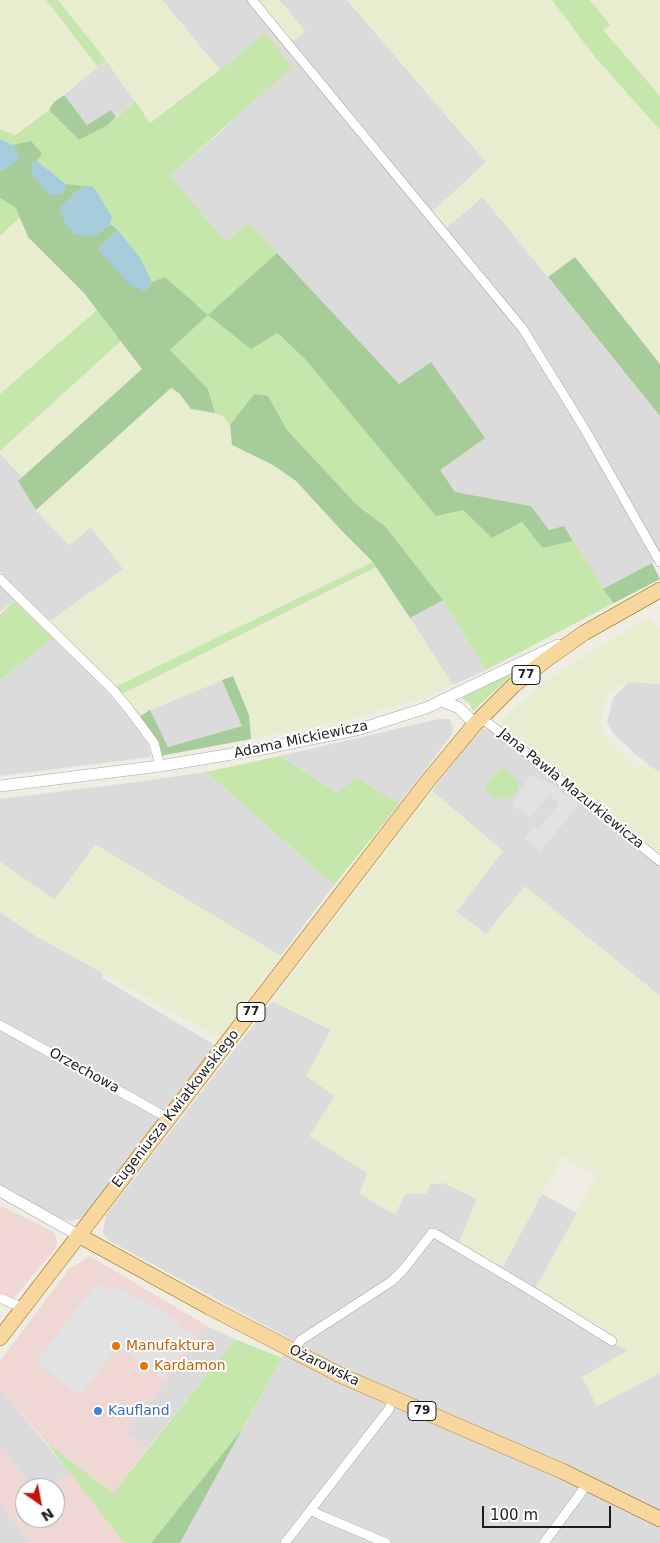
<!DOCTYPE html>
<html>
<head>
<meta charset="utf-8">
<style>
  body { margin:0 }
  #map { position:relative; width:660px; height:1543px; overflow:hidden; background:#efece4; font-family:"DejaVu Sans",sans-serif }
  canvas { display:block }
  .north { position:absolute; left:15px; top:1478px; width:50px; height:50px; box-sizing:border-box; background:#fff; border:1px solid #a5a5a5; border-radius:50%; rotate:147deg; font-size:14px; font-weight:700; line-height:20px; text-align:center; color:#1e1e1e }
  .north::after { content:''; display:block; margin:auto; width:18px; height:22px; background:#c41307; clip-path:polygon(50% 0,100% 100%,50% 72%,0 100%) }
  .scale { position:absolute; left:482px; top:1506px; width:129px; height:22px; box-sizing:border-box; border:2px solid #1e1e1e; border-top:0; padding-left:6px; font-size:15px; line-height:18px; white-space:nowrap; color:#1e1e1e; -webkit-text-stroke:4px #fff; paint-order:stroke }
</style>
</head>
<body>
<div id="map">
<canvas width="660" height="1543"></canvas>
<div class="north">N</div>
<div class="scale">100 m</div>
</div>
<script>
const c = document.querySelector('canvas').getContext('2d');
c.lineJoin = 'round';
function fillPath(path, color) { c.fillStyle = color; c.fill(path, 'evenodd'); }
const shape = rows => new Path2D(rows.map(r => 'M' + r).join(''));
function stroke(path, color, width, dash) { c.strokeStyle = color; c.lineWidth = width; c.lineCap = dash ? 'butt' : 'round'; c.setLineDash(dash || []); c.stroke(path); }
function drawText(font, color, halo, rows, align = 'center') {
  c.font = font + ' "DejaVu Sans",sans-serif'; c.lineWidth = 4; c.setLineDash([]); c.textBaseline = 'middle'; c.strokeStyle = halo; c.fillStyle = color; for (const [text, x, y, turn = 0] of rows) {
    c.save(); c.translate(x, y); c.rotate((+turn || 0) * Math.PI / 180); c.textAlign = isNaN(turn) ? turn : align; if (halo) c.strokeText(text, 0, 0); c.fillText(text, 0, 0); c.restore();
  }
}
fillPath(shape([
  [162,0,247,0,285,48,305,31,279,0,347,0,491,167,473,185,660,416,660,559,603,589,564,526,549,530,531,506,455,492,439,470,431,362,399,384,249,223,226,241,170,176,222,131,248,105,265,34,220,70],
  [106,60,135,101,116,117,111,110,87,125,64,95],
  [0,453,22,477,18,481,36,510,69,545,91,527,124,569,50,621,0,572],
  [0,583,15,597,14,601,0,612],
  [443,600,486,670,453,685,410,618],
  [53,638,106,691,130,719,148,744,151,757,0,776,0,680],
  [222,680,242,726,168,747,150,710],
  [629,682,660,684,660,770,658,772,635,754,613,733,607,723,613,698],
  [439,719,449,719,453,727,452,734,399,804,356,777,337,793,280,756],
  [482,729,491,730,660,864,660,996,525,887,486,934,455,911,503,851,432,791,467,746],
  [206,772,334,885,281,956,96,845,55,900,0,862,0,799,145,781],
  [0,912,36,936,103,973,102,978,218,1047,189,1084,172,1102,84,1216,79,1219,71,1221,62,1220,0,1187],
  [272,1001,331,1030,307,1076,335,1096,367,1174,360,1194,426,1194,430,1184,444,1183,477,1199,459,1242,502,1268,542,1194,577,1213,532,1295,628,1351,597,1406,660,1373,660,1543,180,1543,292,1340,108,1240,103,1232,106,1215],
  [209,1327,235,1339,147,1449,126,1431],
  [0,1388,70,1473,50,1488,34,1488,0,1446],
  [0,1504,31,1543,0,1543]
]), '#dcdbdb');
fillPath(shape([
  [0,1207,3,1207,52,1231,56,1237,57,1244,55,1249,12,1300,0,1297],
  [90,1256,209,1327,126,1431,147,1449,113,1493,46,1442,0,1388,0,1361,68,1270],
  [0,1446,34,1488,25,1488,25,1518,55,1518,55,1488,50,1488,70,1473,124,1543,31,1543,0,1504]
]), '#efd7d4');
fillPath(shape([
  [0,0,46,0,98,67,54,102,49,110,14,135,0,129],
  [58,0,161,0,220,70,149,123,106,60],
  [256,0,279,0,305,31,291,42],
  [347,0,552,0,594,56,660,130,660,364,575,257,548,277,483,197,446,228,432,212,486,162],
  [590,0,660,0,660,96,603,30,610,25],
  [20,217,28,237,84,293,97,310,0,394,0,236],
  [121,341,143,369,22,477,0,453,0,451],
  [171,388,179,393,191,409,223,415,230,425,232,445,273,465,296,481,341,530,373,562,115,687,50,621,123,569,91,527,69,545,36,510],
  [377,567,453,685,416,700,347,720,251,739,249,715,233,676,150,710,139,717,122,694],
  [648,617,660,629,660,684,629,682,616,687,609,693,604,702,601,721,602,728,607,738,638,769,645,763,658,772,660,770,660,853,499,722,539,686,585,655],
  [432,791,503,851,456,912,486,934,525,886,660,996,660,1373,597,1406,582,1377,627,1351,532,1295,597,1176,562,1157,502,1268,459,1242,477,1198,444,1183,430,1184,426,1194,405,1194,395,1215,360,1194,367,1173,309,1136,335,1096,306,1076,331,1030,272,1001],
  [95,845,281,956,219,1038,36,936,0,912,0,862,55,900]
]), '#e9edd0');
fillPath(shape([
  [46,0,58,0,106,60,98,67],
  [552,0,590,0,610,25,603,30,660,96,660,130,594,56],
  [265,33,292,67,170,176,226,241,249,222,277,253,209,315,251,348,276,333,305,359,353,415,463,510,492,538,522,522,542,548,573,541,614,603,486,670,443,600,385,526,358,506,287,430,268,397,254,394,230,425,223,416,215,413,208,389,170,350,208,315,166,278,152,282,141,261,118,230,110,224,112,217,92,187,66,184,37,161,42,154,13,145,0,171,0,129,15,135,49,110,79,140,108,125,135,101,150,123,220,70],
  [0,198,16,208,20,217,0,236],
  [97,310,121,341,0,451,0,394],
  [373,562,377,567,122,694,115,687],
  [14,601,53,638,0,680,0,615],
  [513,672,514,673,473,711,470,704,462,698],
  [280,756,337,793,356,777,399,804,334,885,206,772],
  [500,769,504,769,516,779,518,783,519,788,509,798,495,799,487,793,486,786],
  [235,1339,282,1358,243,1428,151,1543,124,1543,46,1442,113,1493]
]), '#c5e7ac');
fillPath(shape([
  [64,95,87,125,111,110,116,117,108,125,79,140,49,110,54,102],
  [31,141,42,154,37,161,32,162,62,193,66,184,84,186,71,196,95,235,110,224,118,230,98,249,144,291,152,282,165,277,208,315,277,253,399,384,431,362,485,438,440,470,455,492,531,506,549,530,564,526,573,541,542,548,522,522,492,538,463,510,436,516,305,359,277,333,251,349,208,315,170,350,208,389,215,413,191,409,179,393,171,388,36,510,18,481,142,369,84,293,28,237,16,208,0,198,0,171,8,167,18,152,13,145],
  [575,257,660,364,660,416,548,277],
  [254,394,268,396,287,430,358,506,385,526,443,600,410,618,373,562,341,530,296,481,273,465,232,445,230,425],
  [652,563,660,579,614,603,603,589],
  [233,676,249,715,251,739,160,756,139,717,150,710,168,747,242,726,222,680],
  [243,1428,180,1543,151,1543]
]), '#a6cc9a');
fillPath(shape([
  [531,775,556,786,579,805,540,852,524,838,534,826,539,829,559,803,549,795,530,818,512,804],
  [101,1284,112,1291,116,1286,181,1321,178,1326,196,1336,163,1379,114,1342,109,1348,114,1352,80,1396,36,1362,94,1286]
]), '#e2e2e2');
fillPath(shape([
  [0,139,13,145,19,152,17,161,8,167,0,171],
  [37,161,66,184,63,193,55,195,49,195,31,173,32,162],
  [84,186,92,186,97,192,112,217,110,224,95,235,86,237,73,233,63,219,59,209,71,196],
  [118,230,140,258,152,282,144,291,130,285,98,249]
]), '#a6cbdb');
const minor = shape([
  [252,0,523,329,584,428,660,562],
  [0,579,113,690,128,708,154,743,160,766],
  [481,718,508,738,660,861],
  [0,1025,168,1118],
  [0,1298,23,1308],
  [293,1351,301,1340,392,1281,403,1270,432,1233,434,1233,530,1290,612,1341],
  [311,1510,322,1516,386,1543],
  [285,1543,389,1409,393,1398],
  [544,1543,588,1483]
]);
const tertiary = shape([
  [442,701,459,708,475,724],
  [0,786,160,766,262,749,360,729,426,708,558,645],
  [0,1191,78,1235]
]);
const primary = shape([
  [78,1235,209,1307,342,1376,562,1471,660,1519],
  [0,1338,427,782,475,724,514,685,547,659,584,633,660,590]
]);
stroke(minor, '#a5a5a5', 10);
stroke(tertiary, '#a5a5a5', 12);
stroke(primary, '#926c06', 16);
stroke(minor, '#fff', 9);
stroke(tertiary, '#fff', 11);
stroke(primary, '#f8d79f', 15);
for (const [x, y, r, color] of [
  [116,1346,5,"#e8710a"],
  [144,1366,5,"#e8710a"],
  [98,1411,5,"#3f7fe0"]
]) { const dot = new Path2D(); dot.arc(x, y, r, 0, 2 * Math.PI); c.fillStyle = color; c.fill(dot); stroke(dot, '#fff', 2); }
for (const [x, y, w] of [
  [526,675,28],
  [251,1012,28],
  [422,1411,28]
]) { const box = new Path2D(); box.roundRect(x - w / 2, y - 9.5, w, 19, 4); c.fillStyle = '#fff'; c.fill(box); stroke(box, '#1e1e1e', 1); }
drawText('bold 12px', '#1e1e1e', null, [
  ["77",526,675],
  ["77",251,1012],
  ["79",422,1411]
]);
drawText('14px', '#1e1e1e', '#fff', [
  ["Adama Mickiewicza",301,740,-12],
  ["Jana Pawła Mazurkiewicza",571,789,39],
  ["Orzechowa",84,1071,29],
  ["Eugeniusza Kwiatkowskiego",176,1109,-52],
  ["Ożarowska",324,1366,26]
]);
drawText('14px', '#c56008', '#fff', [
  ["Manufaktura",126,1346],
  ["Kardamon",154,1366]
], 'left');
drawText('14px', '#366cbe', '#fff', [
  ["Kaufland",108,1411]
], 'left');
</script>
</body>
</html>
